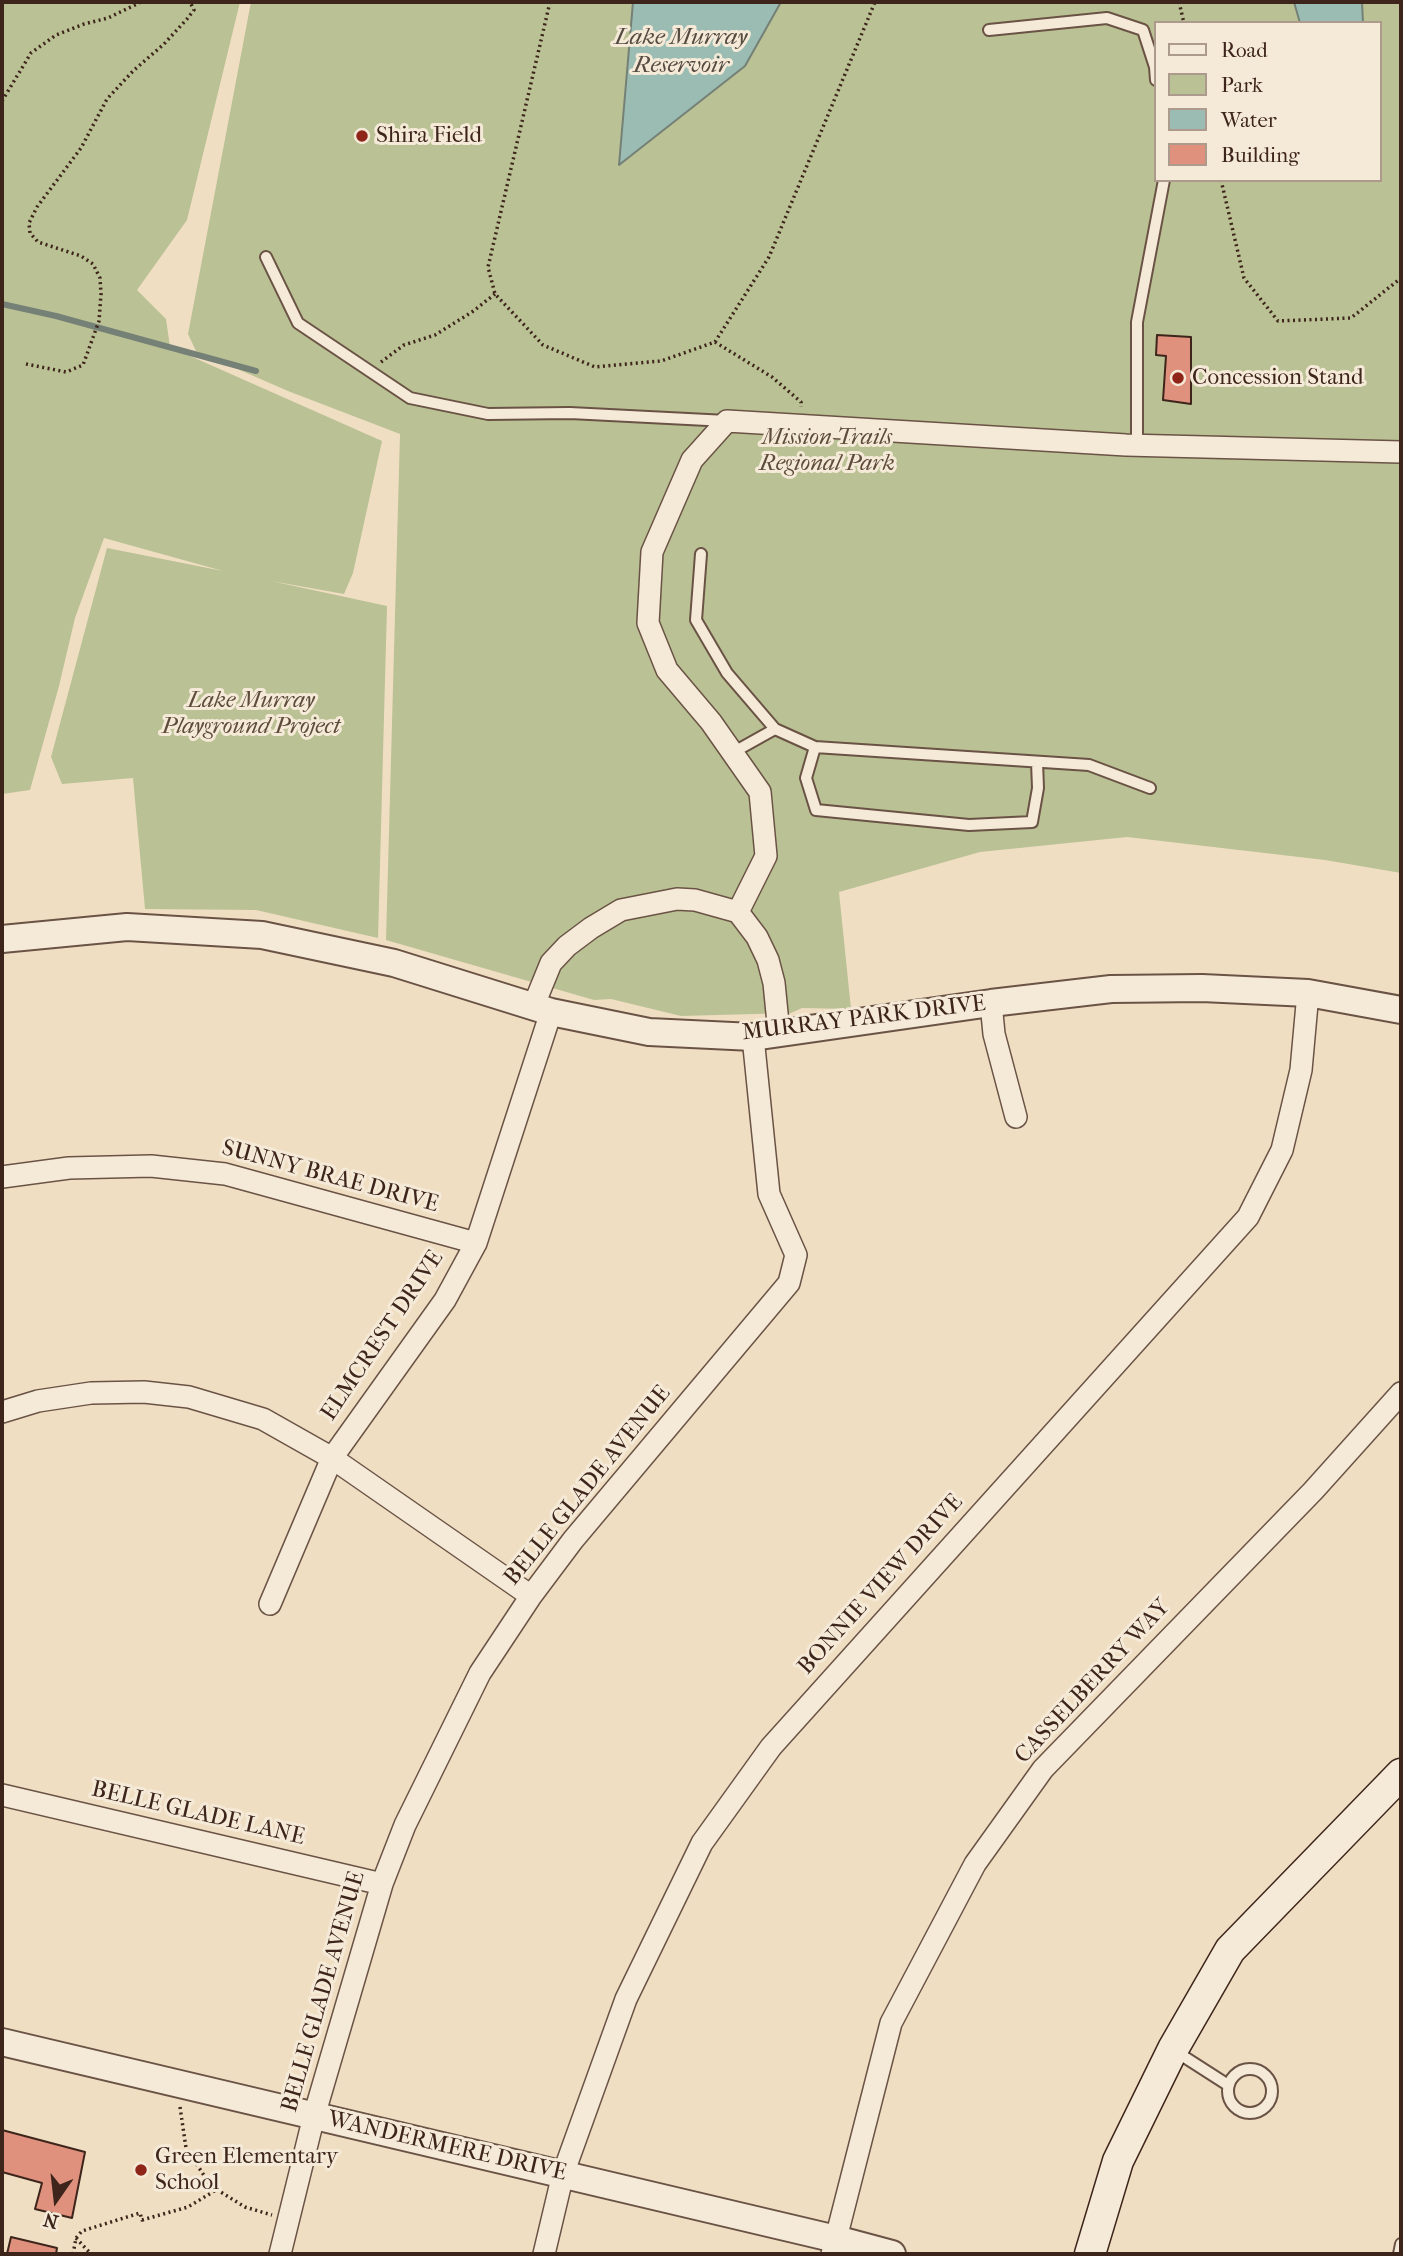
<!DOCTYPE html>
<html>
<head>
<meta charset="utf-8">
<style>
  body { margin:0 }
  #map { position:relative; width:1403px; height:2256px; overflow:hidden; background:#f0dec3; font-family:"IM FELL French Canon",serif }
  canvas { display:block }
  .frame { position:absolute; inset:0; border:4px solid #3e251b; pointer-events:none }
  .legend { position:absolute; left:1154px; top:21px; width:228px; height:161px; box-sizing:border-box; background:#f5ead8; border:2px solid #ac9b8c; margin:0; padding:9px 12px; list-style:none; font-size:21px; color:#3e251b }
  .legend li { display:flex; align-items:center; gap:14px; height:35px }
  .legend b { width:35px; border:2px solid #ac9b8c }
  .north { position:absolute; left:21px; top:2165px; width:70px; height:70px; -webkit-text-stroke:5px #f5ead8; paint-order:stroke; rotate:194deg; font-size:19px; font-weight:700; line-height:28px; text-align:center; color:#3e251b }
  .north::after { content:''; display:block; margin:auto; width:24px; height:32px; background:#3e251b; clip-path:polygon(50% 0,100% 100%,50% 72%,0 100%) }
</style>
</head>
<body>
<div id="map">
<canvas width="1403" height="2256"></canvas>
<div class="frame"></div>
<ul class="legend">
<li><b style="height:9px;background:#f5ead8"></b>Road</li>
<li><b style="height:19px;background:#bac194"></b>Park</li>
<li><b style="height:19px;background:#9abcb3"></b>Water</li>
<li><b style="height:19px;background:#df917d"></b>Building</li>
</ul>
<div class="north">N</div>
</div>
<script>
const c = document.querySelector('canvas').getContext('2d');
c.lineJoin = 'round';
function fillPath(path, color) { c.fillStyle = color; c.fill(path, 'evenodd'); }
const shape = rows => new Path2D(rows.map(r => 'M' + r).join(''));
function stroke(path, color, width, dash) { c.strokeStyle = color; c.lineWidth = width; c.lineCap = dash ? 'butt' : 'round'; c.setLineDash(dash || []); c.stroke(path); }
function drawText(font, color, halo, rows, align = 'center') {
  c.font = font + ' "IM FELL French Canon",serif'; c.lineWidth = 6; c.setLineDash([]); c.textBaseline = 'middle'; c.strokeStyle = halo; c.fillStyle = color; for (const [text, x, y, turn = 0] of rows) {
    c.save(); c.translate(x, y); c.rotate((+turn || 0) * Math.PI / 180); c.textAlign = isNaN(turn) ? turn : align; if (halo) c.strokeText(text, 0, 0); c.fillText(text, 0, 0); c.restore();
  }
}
fillPath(shape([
  [2,2,240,2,187,220,137,290,166,319,170,347,382,441,353,573,344,594,271,581,387,606,378,938,256,910,145,909,133,778,62,784,51,757,107,548,223,571,104,538,75,618,59,686,30,790,2,794],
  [251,2,1401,2,1401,873,1325,860,1127,837,980,852,839,892,851,1009,802,1008,791,1013,681,1016,611,999,594,1000,386,940,400,434,288,391,196,351,188,334],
  [1156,23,1380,23,1380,180,1156,180]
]), '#bac194');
const water = shape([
  [633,2,781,2,745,66,619,165,633,2],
  [1294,2,1362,2,1363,23,1300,23,1294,2]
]);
fillPath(water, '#9abcb3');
stroke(water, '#758076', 2);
stroke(shape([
  [2,304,56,316,256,371]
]), '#758076', 6);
const building = shape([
  [1157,335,1191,337,1191,404,1163,400,1166,356,1156,355,1157,335],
  [2,2130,85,2152,72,2218,35,2209,42,2183,2,2172,2,2130],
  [11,2237,57,2248,56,2254,7,2254,11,2237]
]);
fillPath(building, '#df917d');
stroke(building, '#3e251b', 2);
const service = shape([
  [989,30,1107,18,1143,30,1155,67,1156,80],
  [266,257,298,323,410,398,488,414,570,413,727,421],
  [1137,445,1137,322,1164,180],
  [701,554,696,620,727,673,775,729],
  [815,747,806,778,816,810,969,825,1032,822,1038,788,1037,762],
  [732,753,775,729,815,747,1089,765,1150,788],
  [1175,2051,1228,2085],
  '1228 2091a22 22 0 1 1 44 0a22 22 0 1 1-44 0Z',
  [1399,2254,1401,2244]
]);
const minor = shape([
  [738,912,766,856,760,792,711,722,667,670,648,623,652,552,692,460,727,421,1126,445,1401,452],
  [991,1003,994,1034,1016,1117],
  [533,1007,551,963,567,946,591,928,621,910,677,899,695,900,738,912,757,937,768,960,774,983,779,1033],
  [2,1177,69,1168,151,1166,225,1174,476,1243],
  [2,1412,38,1401,91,1393,144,1392,189,1397,263,1419,332,1458,531,1596],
  [270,1604,332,1458,445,1300,476,1243,551,1012],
  [2,1795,382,1884],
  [280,2254,314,2116,382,1884,405,1825,480,1673,531,1596,573,1540,789,1283,796,1255,769,1194,753,1037],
  [544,2254,563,2174,626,1999,702,1843,771,1747,1248,1217,1282,1150,1301,1070,1308,993],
  [832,2254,891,2023,975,1864,1043,1769,1313,1491,1401,1393]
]);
const tertiary = shape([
  [2,939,127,927,262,935,394,963,551,1012,649,1032,753,1037,991,1003,1111,989,1202,988,1308,993,1401,1010],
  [2,2042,836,2239,892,2254]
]);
const secondary = shape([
  [1090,2254,1118,2161,1173,2049,1230,1950,1401,1774]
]);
stroke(service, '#6a5345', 14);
stroke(minor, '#6a5345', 24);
stroke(tertiary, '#6a5345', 30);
stroke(secondary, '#3e251b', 33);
stroke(shape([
  [550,2,488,267,495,294,543,345,595,367,661,361,715,342,769,257,875,2],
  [1179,2,1184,23],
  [2,101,31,53,56,35,84,24,108,18,141,2],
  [1221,180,1244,278,1278,321,1351,318,1401,278],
  [715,342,772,377,801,402,801,407],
  [381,362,404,345,435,335,472,312,495,294],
  [26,364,66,372,83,365,99,321,101,294,100,278,93,264,81,256,38,242,30,233,29,223,37,207,81,148,107,99,133,71,164,44,187,19,194,10,190,2],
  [180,2107,186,2148,211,2186,245,2207,272,2215],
  [76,2238,91,2254],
  [73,2254,76,2238,82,2231,140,2213,142,2220,188,2207,216,2190]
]), '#3e251b', 3.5, [2, 3.5]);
stroke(service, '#f5ead8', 10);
stroke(minor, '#f5ead8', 21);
stroke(tertiary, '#f5ead8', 26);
stroke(secondary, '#f5ead8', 30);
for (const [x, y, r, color] of [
  [362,136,7,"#8f2418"],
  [1178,378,7,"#8f2418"],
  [141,2170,7,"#8f2418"]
]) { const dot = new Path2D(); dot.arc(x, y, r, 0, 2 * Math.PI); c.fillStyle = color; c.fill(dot); stroke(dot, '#f5ead8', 2.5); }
drawText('23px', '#3e251b', '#f5ead8', [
  ["Shira Field",376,136],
  ["Concession Stand",1192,378],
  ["Green Elementary",155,2157],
  ["School",155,2183]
], 'left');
drawText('italic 23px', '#5d4c39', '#f5ead8', [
  ["Mission Trails",827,438],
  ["Regional Park",827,464],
  ["Lake Murray",251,701],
  ["Playground Project",251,727]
]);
drawText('23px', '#3e251b', '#f5ead8', [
  ["MURRAY PARK DRIVE",864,1019,-7],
  ["SUNNY BRAE DRIVE",330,1177,15],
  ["ELMCREST DRIVE",383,1336,-56],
  ["BELLE GLADE AVENUE",588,1486,-51],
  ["BONNIE VIEW DRIVE",881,1585,-48],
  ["CASSELBERRY WAY",1093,1682,-47],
  ["BELLE GLADE LANE",198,1814,13],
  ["BELLE GLADE AVENUE",324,1992,-74],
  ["WANDERMERE DRIVE",447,2147,13]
]);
drawText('italic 24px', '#554b41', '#f5ead8', [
  ["Lake Murray",681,38],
  ["Reservoir",681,66]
]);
</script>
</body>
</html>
